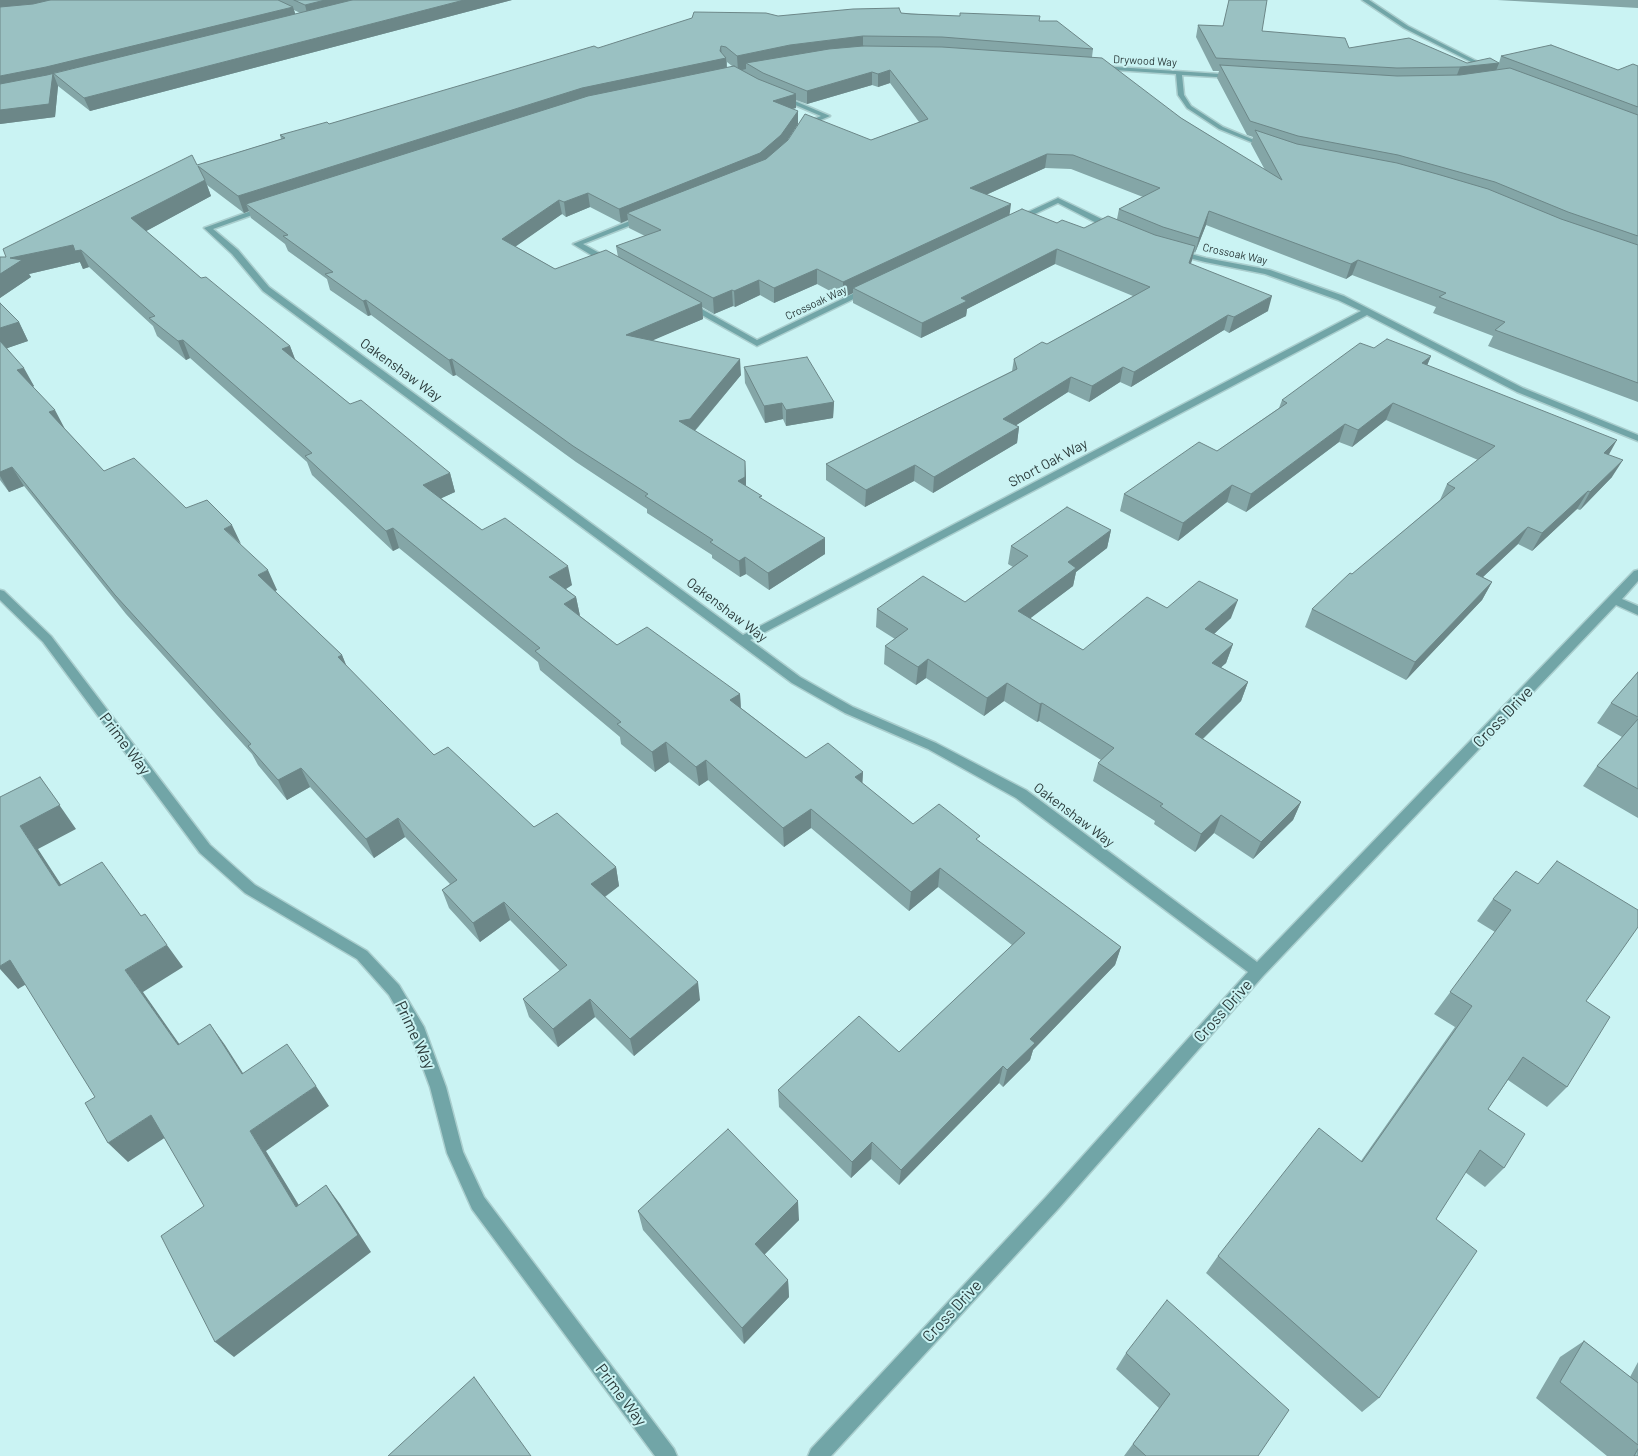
<!DOCTYPE html>
<html>
<head>
<meta charset="utf-8">
<style>
  body { margin:0 }
  canvas { display:block; background:#caf3f3 }
</style>
</head>
<body>
<canvas width="1638" height="1456"></canvas>
<script>
const c = document.querySelector('canvas').getContext('2d');
c.lineJoin = 'round';
const shape = rows => new Path2D(rows.map(r => 'M' + r).join(''));
function stroke(path, color, width, dash) { c.strokeStyle = color; c.lineWidth = width; c.lineCap = dash ? 'butt' : 'round'; c.setLineDash(dash || []); c.stroke(path); }
function fillPath(path, color) { c.fillStyle = color; c.fill(path, 'evenodd'); }
function drawText(font, color, halo, rows, align = 'center') {
  c.font = font + ' Barlow,sans-serif'; c.lineWidth = 4; c.setLineDash([]); c.textBaseline = 'middle'; c.strokeStyle = halo; c.fillStyle = color; for (const [text, x, y, turn = 0] of rows) {
    c.save(); c.translate(x, y); c.rotate((+turn || 0) * Math.PI / 180); c.textAlign = isNaN(turn) ? turn : align; if (halo) c.strokeText(text, 0, 0); c.fillText(text, 0, 0); c.restore();
  }
}
const minor = shape([
  [1101,66,1235,75,1233,78,1182,75,1184,95,1191,106,1223,127,1271,147,1266,148,1219,129,1187,108,1178,95,1176,74,1099,69,1101,66],
  [779,96,783,96,830,116,804,127,800,127,800,125,821,116,779,98,779,96],
  [1058,198,1116,226,1117,228,1110,230,1058,203,1020,221,1013,219,1058,198],
  [262,207,269,209,213,229,238,250,269,287,743,635,1361,311,1338,300,1265,274,1205,262,1173,254,1172,252,1176,250,1206,258,1270,270,1344,296,1523,388,1638,435,1638,441,1517,392,1367,315,750,640,800,677,853,707,936,743,1026,790,1257,962,1634,571,1638,570,1638,581,1622,599,1638,606,1638,615,1616,605,1263,976,1058,1209,831,1456,808,1456,811,1449,1046,1197,1248,972,1016,798,928,749,845,713,792,683,263,291,232,254,204,228,262,207],
  [642,216,649,218,583,244,612,260,612,264,606,264,573,244,642,216],
  [865,288,872,290,757,346,684,305,691,303,757,340,865,288],
  [0,590,4,591,51,636,210,845,255,885,367,951,399,985,424,1027,446,1087,463,1152,484,1197,674,1449,677,1456,655,1456,472,1209,447,1153,430,1087,409,1030,389,995,357,959,245,893,200,853,43,642,0,600,0,590]
]);
const tertiary = shape([
  [1362,0,1369,0,1408,26,1492,69,1487,70,1404,28,1362,0]
]);
stroke(minor, '#aacece', 3);
stroke(tertiary, '#aacece', 3);
fillPath(minor, '#71a5a7');
fillPath(tertiary, '#71a5a7');
fillPath(shape([
  [0,0,512,0,90,111,58,86,55,117,0,124],
  [294,10,300,13,295,14],
  [1493,0,1638,0,1638,8,1497,0],
  [901,13,1039,21,1093,49,1092,57,1181,118,1265,170,1251,144,1253,137,1247,135,1217,78,1219,71,1213,71,1196,37,1198,25,1262,31,1349,48,1467,63,1499,63,1501,56,1618,70,1638,66,1638,402,1488,346,1493,336,1433,313,1436,307,1352,275,1346,279,1206,225,1195,253,1194,252,1191,264,1268,311,1229,333,1224,330,1131,387,1120,382,1089,402,1068,392,1016,425,1019,427,1017,443,933,493,914,481,865,507,826,480,826,464,1012,371,1014,359,1047,344,1133,296,1055,264,967,309,966,316,921,338,853,303,853,293,843,298,817,284,774,303,760,295,735,307,733,306,714,314,702,307,703,319,652,340,741,375,695,431,745,461,746,486,825,554,769,590,746,574,740,577,712,558,712,555,647,513,647,509,576,462,456,375,453,376,371,315,368,316,330,290,327,279,288,251,285,244,251,218,249,211,244,213,207,185,211,196,146,231,201,278,290,346,295,360,350,404,450,473,455,492,441,498,482,530,572,585,566,589,576,597,580,616,617,645,740,694,741,708,806,758,863,772,862,783,913,824,979,842,1121,947,1115,965,1033,1050,1030,1060,1003,1087,999,1083,899,1185,871,1159,851,1178,779,1107,778,1090,899,1052,1012,945,938,887,909,911,811,828,784,847,708,780,699,786,669,762,655,772,621,744,620,737,540,670,538,662,399,548,393,551,312,475,307,462,190,358,186,360,157,336,153,326,89,267,83,269,80,262,29,274,31,277,0,298,0,257,6,257,197,165,281,139,280,135,329,124,598,48,778,16],
  [727,62,732,66,727,68],
  [890,83,919,122,871,140,787,140,798,124,792,109,796,108,796,100,807,104,872,85,878,87],
  [1045,168,1071,169,1143,197,1119,209,1117,219,1084,228,1057,223,1010,215,986,195],
  [590,207,621,223,628,220,629,228,645,236,616,246,618,257,555,269,515,246,562,214,566,217],
  [0,303,19,322,28,341,7,348,34,386,33,387,65,429,104,471,186,508,240,544,277,590,275,591,342,655,346,666,434,755,534,827,616,867,619,886,605,897,700,1000,634,1056,595,1017,558,1047,529,1017,523,999,560,971,510,920,480,942,449,908,442,890,450,884,405,837,374,858,310,787,287,800,258,765,252,754,126,614,24,486,9,492,0,480],
  [1374,348,1431,356,1427,365,1609,455,1612,477,1580,510,1577,509,1532,551,1518,544,1483,577,1492,582,1482,600,1406,680,1305,627,1312,609,1440,500,1447,484,1478,460,1386,420,1352,447,1339,442,1246,512,1227,502,1178,541,1120,511,1124,494,1217,451,1279,408,1282,400],
  [744,367,834,402,833,418,786,426,783,419,765,423,745,383],
  [1111,530,1107,548,1076,572,1073,586,1030,618,1083,650,1167,608,1231,618,1214,634,1233,644,1226,663,1221,667,1248,682,1241,701,1203,739,1301,802,1293,820,1253,859,1214,833,1195,852,1154,824,1155,821,1093,781,1098,763,1101,760,1039,721,1037,722,1004,701,984,716,926,678,916,685,884,664,885,646,895,639,876,627,877,609,965,602,1013,567,1008,564,1011,546],
  [1638,672,1638,818,1583,786,1597,766,1622,737,1597,723,1611,703],
  [1516,871,1586,1001,1567,1087,1547,1107,1508,1080,1488,1109,1504,1168,1485,1187,1465,1172,1436,1219,1379,1398,1362,1412,1206,1273,1218,1256,1361,1161,1455,1027,1434,1014,1495,932,1477,921,1493,899],
  [638,1211,799,1220,764,1255,788,1280,789,1297,744,1344,643,1230],
  [1584,1341,1630,1377,1638,1362,1638,1456,1607,1456,1536,1398,1560,1357],
  [1126,1353,1258,1456,1124,1456,1159,1408,1116,1369]
]), '#84a6a7');
fillPath(shape([
  [0,0,78,0,0,12],
  [325,0,377,0,308,17,305,5],
  [464,0,512,0,90,111,84,98],
  [293,7,297,19,53,73,58,86,55,117,0,124,0,76],
  [863,36,863,51,746,63,746,69,738,71,737,56,790,45],
  [721,46,722,59,726,58,727,73,246,204,249,211,244,213,238,196,582,88,720,51],
  [1499,63,1494,76,1455,80,1460,67],
  [890,70,890,83,878,87,878,74],
  [872,72,872,85,807,104,807,91],
  [796,94,796,108,773,114,773,101],
  [798,111,798,124,782,149,761,167,627,213,628,220,621,223,619,209],
  [1047,154,1045,168,968,203,970,188],
  [205,180,211,196,139,235,131,218],
  [588,193,590,207,566,217,564,202],
  [559,200,562,214,505,254,502,239],
  [1011,204,1009,219,853,288,853,293,843,298,843,282],
  [1209,211,1206,225,1195,253,1199,238],
  [73,245,81,250,89,267,83,269,80,262,29,274,31,277,0,298,0,274,10,258],
  [1195,246,1192,260,1185,278,1189,263],
  [1057,249,1055,264,967,309,966,316,921,338,922,323,961,298],
  [1358,260,1352,275,1346,279,1351,264],
  [817,269,817,284,774,303,774,288],
  [759,280,760,295,735,307,734,291],
  [732,290,733,306,714,314,713,298],
  [1272,296,1268,311,1229,333,1234,317],
  [366,300,371,315,368,316,363,301],
  [702,303,703,319,628,351,626,335],
  [1228,315,1224,330,1131,387,1134,372],
  [19,322,28,341,2,350,0,346,0,328],
  [183,340,190,358,186,360,178,341],
  [290,346,297,364,282,349],
  [1431,356,1424,373,1422,363],
  [452,359,456,375,453,376,449,360],
  [740,359,741,375,691,435,679,421],
  [1123,367,1120,382,1089,402,1092,386],
  [24,368,34,386,28,389,17,370],
  [1071,377,1068,392,1001,435,1003,419],
  [834,402,833,418,786,426,786,410],
  [782,403,783,419,765,423,764,406],
  [1393,403,1386,420,1352,447,1358,430],
  [55,410,65,429,59,431,49,412],
  [1345,424,1339,442,1246,512,1251,494],
  [1019,427,1017,443,933,493,934,477],
  [1617,440,1607,458,1604,453],
  [1623,460,1612,477,1580,510,1590,492],
  [745,461,746,477,746,494,738,481],
  [915,465,914,481,865,507,866,490],
  [12,467,24,486,9,492,0,476,0,472],
  [450,473,455,492,429,504,423,485],
  [1232,485,1227,502,1178,541,1183,523],
  [1588,491,1577,509,1532,551,1542,533],
  [232,525,241,544,224,529],
  [1528,527,1518,544,1467,592,1476,574],
  [393,528,399,548,393,551,386,531],
  [1111,530,1107,548,1076,572,1073,586,1015,630,1018,611,1068,562],
  [825,538,825,554,769,590,768,573],
  [745,557,746,574,740,577,739,561],
  [568,566,572,585,553,597,549,577],
  [268,570,277,590,267,595,258,575],
  [1492,582,1482,600,1406,680,1415,662],
  [576,597,580,616,564,604],
  [1238,600,1231,618,1199,648,1205,629],
  [1233,644,1226,663,1206,681,1212,663],
  [342,655,350,674,338,657],
  [928,659,926,678,916,685,918,667],
  [1248,682,1241,701,1189,752,1195,734],
  [1007,683,1004,701,984,716,987,698],
  [740,694,741,713,730,700],
  [1042,703,1039,721,1037,722,1040,704],
  [666,742,669,762,655,772,652,752],
  [706,760,708,780,699,786,696,767],
  [301,768,310,787,287,800,278,780],
  [863,772,862,791,855,777],
  [40,777,76,829,38,849,77,909,59,886,20,826],
  [1301,802,1293,820,1253,859,1261,842],
  [811,809,811,828,784,847,783,828],
  [1221,815,1214,833,1195,852,1201,834],
  [398,818,405,837,374,858,366,839],
  [616,867,619,886,596,903,591,884],
  [940,868,938,887,909,911,911,892],
  [504,902,510,920,480,942,473,923],
  [167,945,183,967,143,992,194,1065,178,1045,125,970],
  [1121,947,1115,965,1033,1050,1030,1060,1003,1087,1007,1070,1030,1039],
  [10,960,30,982,18,989,0,969,0,966],
  [698,982,700,1000,634,1056,630,1039],
  [590,999,595,1017,558,1047,553,1029],
  [210,1024,225,1045,257,1095,242,1074],
  [1003,1066,999,1083,899,1185,901,1170],
  [316,1086,329,1106,266,1151,311,1225,296,1207,250,1131],
  [151,1115,169,1135,128,1162,108,1143],
  [872,1142,871,1159,851,1178,852,1162],
  [326,1185,340,1204,371,1252,234,1357,215,1342],
  [798,1201,799,1220,757,1262,755,1244],
  [788,1280,789,1297,744,1344,742,1328]
]), '#6c8788');
const building = shape([
  [50,0,278,0,293,7,46,67,0,76,0,7,33,4,50,0],
  [294,0,325,0,305,5,294,0],
  [352,0,464,0,84,98,53,73,49,104,0,110,0,84,47,75,352,0],
  [1229,0,1267,0,1262,31,1345,38,1349,48,1409,38,1467,63,1490,58,1499,63,1460,67,1397,68,1216,58,1198,25,1223,26,1229,0],
  [899,8,901,13,911,14,960,16,960,13,1040,16,1039,21,1057,21,1093,49,942,37,863,36,790,45,737,56,726,47,721,46,720,51,726,58,582,88,238,196,198,166,205,180,131,218,201,278,206,277,290,346,282,349,350,404,361,400,450,473,423,485,482,530,505,518,568,566,549,577,576,597,564,604,617,645,647,627,740,694,730,700,806,758,828,743,863,772,855,777,913,824,939,804,980,836,976,839,1121,947,1030,1039,1035,1043,1007,1070,1003,1066,901,1170,872,1142,852,1162,778,1090,859,1016,899,1052,1025,933,940,868,911,892,811,809,783,828,706,760,696,767,666,742,652,752,617,724,621,722,535,651,540,648,393,528,386,531,305,456,312,453,183,340,178,341,149,318,155,316,81,250,75,251,73,245,10,258,22,260,0,274,0,257,6,257,3,249,192,155,197,165,285,138,280,135,327,122,329,124,594,46,598,48,692,18,694,12,766,13,778,16,853,9,899,8],
  [1551,45,1618,70,1633,64,1638,66,1638,107,1501,56,1551,45],
  [863,46,942,47,1102,58,1181,118,1282,180,1255,130,1297,144,1397,163,1437,174,1488,189,1561,219,1638,245,1638,383,1495,330,1505,322,1439,297,1446,293,1358,260,1351,264,1209,211,1199,238,1163,227,1119,209,1160,188,1073,155,1047,154,970,188,1011,204,843,282,817,269,774,288,759,280,734,291,732,290,713,298,616,246,661,230,627,213,766,159,788,140,805,114,871,140,928,119,890,70,878,74,872,72,807,91,763,73,746,63,829,49,863,46],
  [1220,65,1397,76,1460,75,1510,68,1638,115,1638,236,1568,212,1495,182,1398,155,1298,136,1250,121,1220,65],
  [734,66,758,79,796,94,773,101,798,111,781,135,760,153,619,209,588,193,564,202,559,200,502,239,555,269,606,250,702,303,626,335,740,359,690,419,679,421,745,461,745,477,738,481,762,496,759,497,825,538,768,573,745,557,739,561,710,542,713,540,645,496,648,494,573,446,452,359,449,360,366,300,363,301,325,274,333,272,283,236,288,235,246,204,588,96,734,66],
  [1022,209,1057,223,1062,220,1084,228,1108,216,1155,235,1195,246,1189,263,1272,296,1234,317,1228,315,1134,372,1123,367,1092,386,1071,377,1003,419,1019,427,934,477,915,465,866,490,826,464,1017,369,1014,359,1042,342,1047,344,1150,287,1057,249,961,298,967,301,922,323,853,288,1022,209],
  [0,303,19,322,0,328,0,303],
  [1387,339,1431,356,1422,363,1617,440,1604,453,1623,460,1590,492,1588,491,1542,533,1528,527,1476,574,1492,582,1415,662,1312,609,1350,573,1352,574,1455,488,1447,484,1495,446,1393,403,1358,430,1345,424,1251,494,1232,485,1183,523,1124,494,1199,442,1217,451,1287,403,1282,400,1360,343,1374,348,1387,339],
  [0,341,24,368,17,370,55,410,49,412,104,471,134,458,186,508,207,500,232,525,224,529,268,570,258,575,342,655,338,657,434,755,448,747,534,827,557,813,616,867,591,884,698,982,630,1039,590,999,553,1029,523,999,567,965,504,902,473,923,442,890,457,880,398,818,366,839,301,768,278,780,248,746,251,744,115,595,12,467,0,472,0,341],
  [807,357,834,402,786,410,782,403,764,406,744,367,807,357],
  [1067,507,1111,530,1068,562,1076,568,1018,611,1083,650,1147,597,1167,608,1199,581,1238,600,1205,629,1233,644,1212,663,1248,682,1195,734,1301,802,1261,842,1221,815,1201,834,1160,806,1163,804,1098,763,1114,748,1042,703,1040,704,1007,683,987,698,928,659,918,667,885,646,908,629,877,609,923,576,965,602,1028,556,1011,546,1067,507],
  [1638,672,1638,717,1611,703,1638,672],
  [1638,719,1638,789,1597,766,1638,719],
  [40,777,60,805,20,826,59,886,102,862,141,916,145,914,167,945,125,970,178,1045,210,1024,242,1074,287,1044,316,1086,250,1131,296,1207,326,1185,358,1235,215,1342,161,1236,204,1206,151,1115,108,1143,85,1103,95,1097,10,960,0,966,0,797,40,777],
  [1557,861,1638,910,1638,927,1586,1001,1610,1017,1567,1087,1523,1057,1488,1109,1525,1134,1504,1168,1480,1150,1436,1219,1477,1251,1379,1398,1218,1256,1319,1128,1362,1162,1472,1006,1450,992,1511,910,1493,899,1516,871,1538,884,1557,861],
  [728,1129,798,1201,755,1244,788,1280,742,1328,638,1211,728,1129],
  [1167,1300,1289,1410,1258,1456,1146,1456,1133,1444,1170,1394,1126,1353,1167,1300],
  [1584,1341,1638,1383,1638,1445,1560,1382,1584,1341],
  [474,1377,531,1456,388,1456,474,1377],
  [1638,1449,1638,1456,1634,1456,1638,1449]
]);
fillPath(building, '#9ac1c2');
stroke(building, '#6c8788', 1);
drawText('11px', '#2c3c3c', '#caf3f3', [
  ["Drywood Way",1145,61,3],
  ["Crossoak Way",1235,254,12],
  ["Crossoak Way",816,303,-25]
]);
drawText('14px', '#2c3c3c', '#caf3f3', [
  ["Oakenshaw Way",401,370,36],
  ["Short Oak Way",1048,463,-28],
  ["Oakenshaw Way",727,610,37],
  ["Oakenshaw Way",1074,815,37]
]);
drawText('16px', '#2c3c3c', '#caf3f3', [
  ["Cross Drive",1503,717,-46],
  ["Prime Way",125,744,53],
  ["Cross Drive",1223,1011,-48],
  ["Prime Way",415,1035,65],
  ["Cross Drive",952,1311,-47],
  ["Prime Way",621,1395,53]
]);
</script>
</body>
</html>
